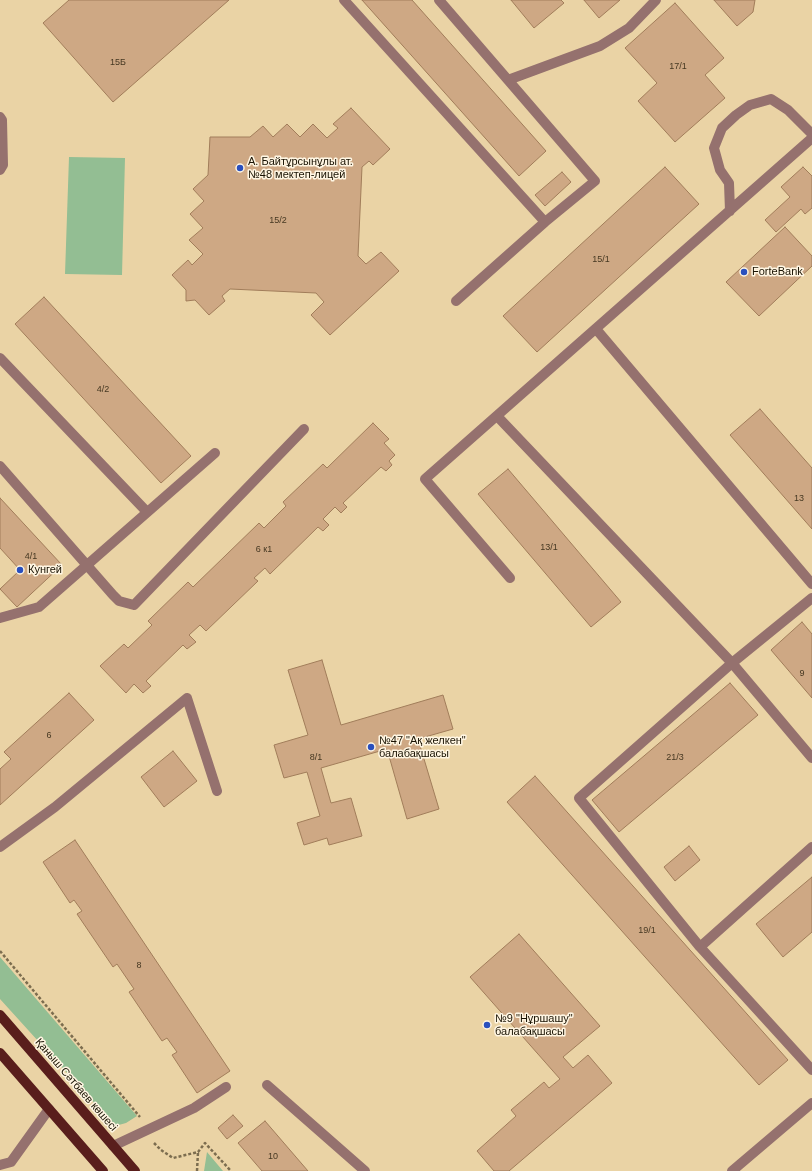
<!DOCTYPE html>
<html>
<head>
<meta charset="utf-8">
<style>
  body { margin:0 }
  canvas { display:block; background:#ead3a5 }
</style>
</head>
<body>
<canvas width="812" height="1171"></canvas>
<script>
const c = document.querySelector('canvas').getContext('2d');
c.lineJoin = 'round';
function fillPath(path, color) { c.fillStyle = color; c.fill(path, 'evenodd'); }
const shape = rows => new Path2D(rows.map(r => 'M' + r).join(''));
function stroke(path, color, width, dash) { c.strokeStyle = color; c.lineWidth = width; c.lineCap = dash ? 'butt' : 'round'; c.setLineDash(dash || []); c.stroke(path); }
function drawText(font, color, halo, rows, align = 'center') {
  c.font = font + ' Helvetica,sans-serif'; c.lineWidth = 3; c.setLineDash([]); c.textBaseline = 'middle'; c.strokeStyle = halo; c.fillStyle = color; for (const [text, x, y, turn = 0] of rows) {
    c.save(); c.translate(x, y); c.rotate((+turn || 0) * Math.PI / 180); c.textAlign = isNaN(turn) ? turn : align; if (halo) c.strokeText(text, 0, 0); c.fillText(text, 0, 0); c.restore();
  }
}
fillPath(shape([
  [69,157,125,158,122,275,65,274],
  [0,957,137,1116,126,1123,115,1126,0,999],
  [207,1152,223,1171,204,1171]
]), '#93be93');
const building = shape([
  [69,0,229,0,113,102,43,23,69,0],
  [362,0,412,0,546,151,519,176,362,0],
  [511,0,561,0,564,3,534,28,511,0],
  [584,0,620,0,599,18,584,0],
  [714,0,755,0,753,12,737,26,714,0],
  [675,3,724,58,705,75,725,98,675,142,638,101,657,83,625,48,675,3],
  [351,108,390,149,373,165,369,161,362,167,358,256,366,264,381,252,399,271,330,335,311,315,324,302,316,293,230,289,222,296,225,301,209,315,195,300,186,301,186,290,172,275,188,260,192,265,203,254,189,240,203,228,190,214,204,201,193,189,208,175,210,137,250,137,263,126,273,137,287,124,300,137,313,124,327,138,338,128,333,124,351,108],
  [665,167,699,204,537,352,503,316,665,167],
  [803,167,812,176,812,208,805,214,801,209,776,232,765,220,790,197,781,187,803,167],
  [562,172,571,182,545,206,535,195,562,172],
  [785,227,812,256,812,266,759,316,726,282,785,227],
  [44,297,191,456,161,483,15,324,44,297],
  [760,409,812,468,812,529,730,435,760,409],
  [373,423,389,439,384,443,395,455,389,461,392,465,386,471,381,467,343,503,347,507,341,513,335,507,323,519,329,525,323,531,318,527,270,574,265,568,254,578,258,581,206,631,200,625,189,635,196,642,187,649,183,645,146,681,151,686,143,693,134,684,126,693,100,666,124,644,128,648,152,625,148,621,188,582,193,587,259,523,264,528,286,506,283,502,323,464,327,468,373,423],
  [508,469,621,602,591,627,478,494,508,469],
  [0,498,62,565,17,607,0,589,20,570,0,548,0,498],
  [802,622,812,634,812,698,771,650,802,622],
  [322,660,341,725,443,695,453,729,418,739,439,809,407,819,387,749,321,768,331,803,351,798,362,836,329,845,327,838,304,845,297,823,320,816,307,772,284,778,274,745,308,735,288,670,322,660],
  [730,683,758,715,619,832,592,800,730,683],
  [69,693,94,720,0,805,0,769,11,759,4,752,69,693],
  [173,751,197,781,164,807,141,777,173,751],
  [535,776,788,1060,759,1085,507,802,535,776],
  [75,840,230,1071,197,1093,172,1055,177,1052,167,1038,162,1041,129,992,134,989,117,964,113,967,77,914,82,911,74,900,70,903,43,862,75,840],
  [689,846,700,860,675,881,664,867,689,846],
  [812,877,812,932,783,957,756,924,812,877],
  [519,934,600,1026,563,1057,573,1068,588,1055,612,1083,509,1171,494,1171,477,1151,516,1116,511,1110,544,1082,549,1088,560,1079,470,977,519,934],
  [233,1115,243,1126,227,1139,218,1128,233,1115],
  [265,1121,308,1171,262,1171,238,1143,265,1121]
]);
fillPath(building, '#cea884');
stroke(building, '#a17d5a', 1);
stroke(shape([
  [0,951,140,1117],
  [154,1143,161,1150,173,1158,198,1152,205,1143,231,1171],
  [197,1171,198,1152]
]), '#7c6d4f', 2.5, [3, 2]);
stroke(shape([
  [344,0,545,222],
  [439,0,508,80],
  [0,117,2,120,3,165,0,170],
  [730,211,729,183,720,170,714,148,722,128,736,115,750,105,771,99,788,110,812,134],
  [456,301,545,222,595,181,508,80,600,46,629,28,656,0],
  [596,329,812,584],
  [0,358,147,512],
  [497,416,732,663,812,758],
  [0,466,113,595,119,601,134,605,304,429],
  [510,578,425,479,812,138],
  [812,598,732,663,579,798,700,947,812,1070],
  [0,618,39,607,215,453],
  [0,847,55,807,187,698,217,791],
  [700,947,812,847],
  [267,1085,365,1171],
  [113,1146,194,1108,226,1087],
  [0,1165,11,1162,49,1109],
  [732,1171,812,1103]
]), '#95716e', 10);
stroke(shape([
  [0,1015,135,1171],
  [0,1053,103,1171]
]), '#591e1c', 10);
for (const [x, y, r, color] of [
  [240,168,4,"#294fbe"],
  [744,272,4,"#294fbe"],
  [20,570,4,"#294fbe"],
  [371,747,4,"#294fbe"],
  [487,1025,4,"#294fbe"]
]) { const dot = new Path2D(); dot.arc(x, y, r, 0, 2 * Math.PI); c.fillStyle = color; c.fill(dot); stroke(dot, '#fff6e3', 1.5); }
drawText('9px', '#463822', null, [
  ["15Б",118,63],
  ["17/1",678,67],
  ["15/2",278,221],
  ["15/1",601,260],
  ["4/2",103,390],
  ["13",799,499],
  ["13/1",549,548],
  ["6 к1",264,550],
  ["4/1",31,557],
  ["9",802,674],
  ["6",49,736],
  ["8/1",316,758],
  ["21/3",675,758],
  ["19/1",647,931],
  ["8",139,966],
  ["10",273,1157]
]);
drawText('11px', '#191202', '#fff6e3', [
  ["А. Байтұрсынұлы ат.",248,162],
  ["№48 мектеп-лицей",248,175],
  ["ForteBank",752,272],
  ["Кунгей",28,570],
  ["№47 \"Ақ желкен\"",379,741],
  ["балабақшасы",379,754],
  ["№9 \"Нұршашу\"",495,1019],
  ["балабақшасы",495,1032]
], 'left');
drawText('11px', '#191202', '#fff6e3', [
  ["Қаныш Сәтбаев көшесі",76,1085,49]
]);
</script>
</body>
</html>
